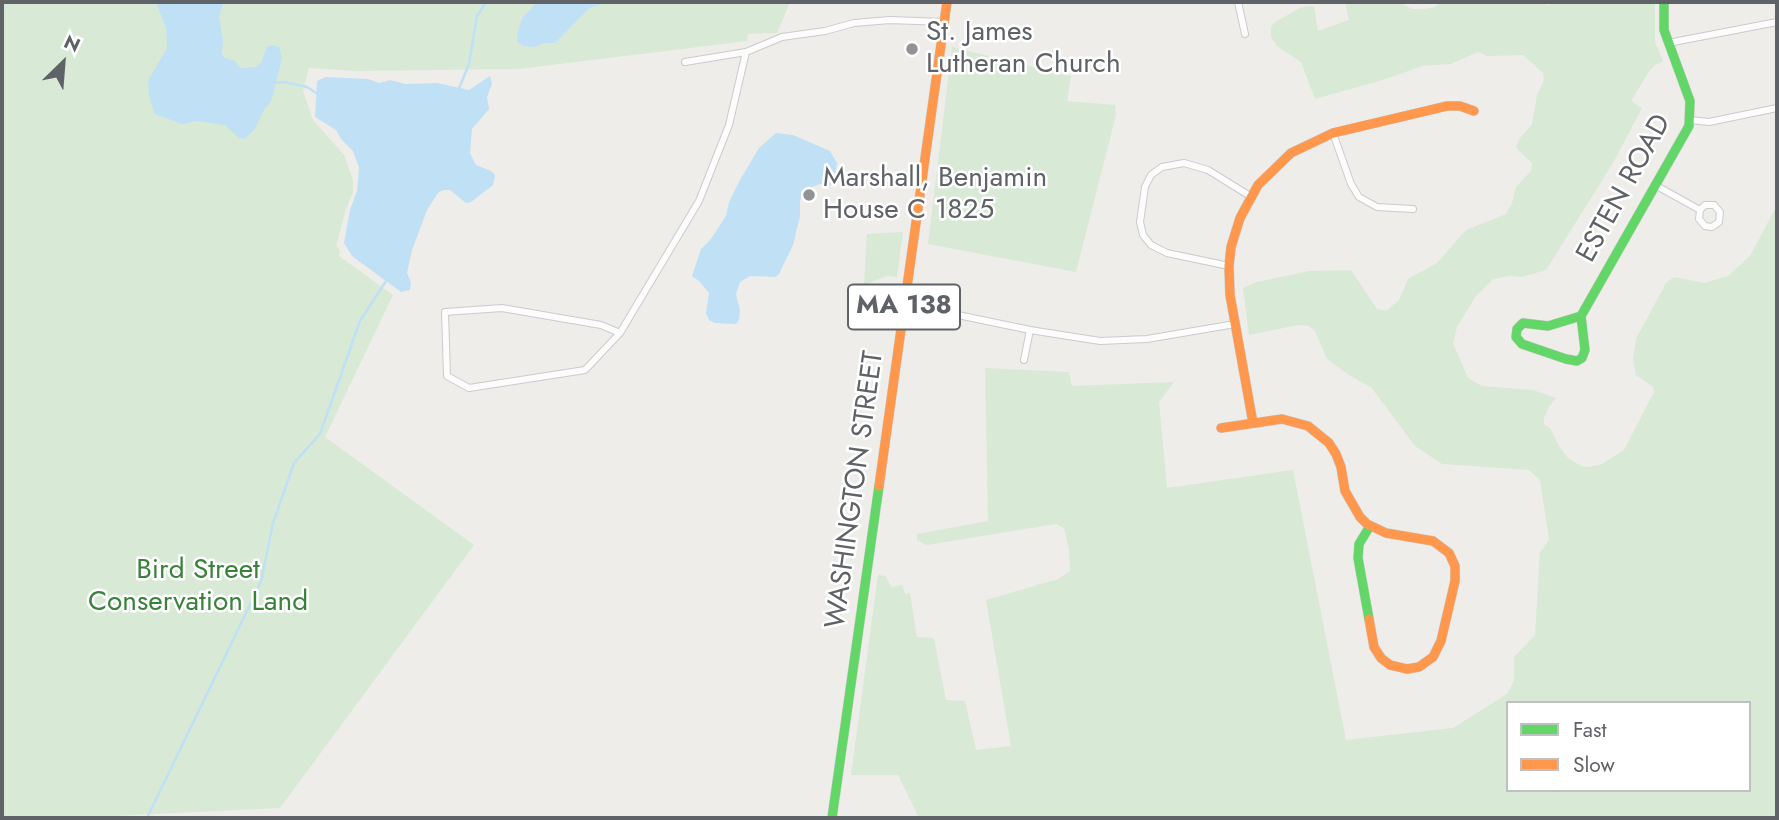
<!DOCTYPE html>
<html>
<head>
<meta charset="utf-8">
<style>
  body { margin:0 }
  #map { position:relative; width:1779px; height:820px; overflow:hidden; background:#eeede9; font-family:Jost,sans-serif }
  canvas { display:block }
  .frame { position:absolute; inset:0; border:4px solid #5f6266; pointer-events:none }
  .legend { position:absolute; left:1506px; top:701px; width:245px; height:91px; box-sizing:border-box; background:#fff; border:2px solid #bfc0c2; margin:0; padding:9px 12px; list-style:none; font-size:21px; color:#5f6266 }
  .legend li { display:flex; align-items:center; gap:14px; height:35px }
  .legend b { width:35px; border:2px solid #bfc0c2 }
  .north { position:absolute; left:28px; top:28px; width:70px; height:70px; -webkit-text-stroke:5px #fff; paint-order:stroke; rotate:25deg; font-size:19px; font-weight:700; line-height:28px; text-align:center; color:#5f6266 }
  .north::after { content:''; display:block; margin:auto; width:24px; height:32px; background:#5f6266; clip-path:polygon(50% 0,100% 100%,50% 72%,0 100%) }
</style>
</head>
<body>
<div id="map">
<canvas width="1779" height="820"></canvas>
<div class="frame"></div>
<ul class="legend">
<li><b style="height:9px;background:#63d668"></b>Fast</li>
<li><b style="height:9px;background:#ff974d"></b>Slow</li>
</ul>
<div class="north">N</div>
</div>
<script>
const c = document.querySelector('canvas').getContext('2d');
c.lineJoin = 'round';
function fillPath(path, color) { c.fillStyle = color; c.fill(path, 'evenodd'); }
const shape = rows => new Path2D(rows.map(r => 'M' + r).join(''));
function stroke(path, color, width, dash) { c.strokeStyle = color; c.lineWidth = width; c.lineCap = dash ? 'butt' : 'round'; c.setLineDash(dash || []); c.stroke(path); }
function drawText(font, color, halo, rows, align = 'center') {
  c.font = font + ' Jost,sans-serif'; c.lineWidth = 5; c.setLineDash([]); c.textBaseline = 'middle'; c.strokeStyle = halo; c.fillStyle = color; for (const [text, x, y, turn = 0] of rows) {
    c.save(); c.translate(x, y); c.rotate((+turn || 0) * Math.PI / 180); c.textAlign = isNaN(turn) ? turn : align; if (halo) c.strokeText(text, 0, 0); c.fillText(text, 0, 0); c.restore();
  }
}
fillPath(shape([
  [2,2,790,2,777,33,748,34,747,41,519,69,356,71,309,68,303,91,313,120,344,155,353,180,353,192,346,209,336,246,340,250,339,256,393,295,325,437,474,545,280,808,71,818,2,818],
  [1345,2,1399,2,1412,9,1424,9,1435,7,1440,2,1542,2,1547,5,1562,2,1655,2,1655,42,1663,61,1655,65,1648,73,1631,101,1642,108,1613,163,1546,270,1522,277,1509,276,1493,279,1476,296,1457,327,1453,343,1468,378,1482,386,1533,390,1556,398,1549,407,1544,418,1544,424,1550,428,1560,448,1568,458,1581,466,1590,467,1602,464,1624,450,1654,392,1653,387,1636,375,1633,360,1636,339,1666,283,1674,277,1704,283,1728,276,1750,256,1777,205,1777,818,919,818,898,775,851,775,878,575,886,576,891,587,902,585,905,594,910,593,917,637,934,638,946,700,965,701,976,750,1011,746,986,600,1058,579,1070,571,1069,549,1064,528,1056,524,927,545,917,540,917,534,988,521,985,368,1069,372,1072,386,1174,382,1159,402,1167,488,1293,470,1346,740,1453,728,1507,694,1514,681,1514,657,1535,635,1540,553,1549,539,1540,480,1529,470,1442,464,1415,446,1371,387,1352,377,1327,359,1315,331,1309,326,1298,325,1249,335,1243,288,1257,282,1309,271,1351,270,1377,309,1386,311,1399,300,1408,279,1437,263,1466,230,1506,214,1512,203,1516,187,1531,171,1532,163,1516,148,1519,139,1532,124,1537,95,1544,80,1543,73,1523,55,1487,56,1478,52,1451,64,1422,66,1386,79,1315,99,1301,62,1277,46,1271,37,1271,27,1275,22,1302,7,1314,6,1318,31,1349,20],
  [1508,703,1749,703,1749,790,1508,790],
  [952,47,1071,76,1067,101,1115,105,1116,115,1076,272,928,244],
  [903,232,897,277,887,276,864,285,867,234]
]), '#d8e9d6');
fillPath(shape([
  [156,2,224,2,219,16,223,40,222,54,225,58,235,61,240,68,256,67,261,63,267,47,273,45,279,47,282,58,271,102,265,108,254,130,244,139,239,138,225,125,197,121,182,124,155,114,149,96,148,81,167,48,167,40,166,28],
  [537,2,609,2,589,8,555,43,545,43,534,47,523,46,518,42,517,36,522,18],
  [490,76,492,84,487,97,489,109,472,129,470,153,476,165,491,171,495,175,493,185,471,202,466,203,450,190,443,190,438,193,427,210,412,250,407,273,411,282,410,290,401,292,352,256,344,243,350,210,357,191,359,168,353,151,341,139,336,130,315,117,317,81,326,77,368,79,379,83,390,80,405,84,437,83,469,90],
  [776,133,793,135,830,151,837,163,835,176,830,186,820,184,812,187,805,191,800,200,800,216,793,245,779,274,775,277,750,276,740,282,736,294,740,311,739,320,736,324,715,323,709,320,706,313,709,293,699,281,692,276,701,249,711,239,726,216,729,202,740,180,759,148]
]), '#c0e0f5');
stroke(shape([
  [271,83,284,82,307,87,318,94],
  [458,91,469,64,477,16,486,2],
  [147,818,261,582,273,523,294,463,320,434,360,321,388,278]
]), '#c0e0f5', 2.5);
const street = shape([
  [1238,2,1245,34],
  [1668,43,1777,22],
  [685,62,746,52,782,37,825,31,854,23,890,20,944,22],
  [1690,120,1709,122,1777,108],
  [1333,133,1351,184,1359,197,1377,207,1413,209],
  [1655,185,1700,210,1705,205,1714,205,1720,212,1719,222,1712,227,1705,226,1699,219,1700,210],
  [1229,266,1167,253,1151,245,1143,235,1140,222,1145,187,1151,175,1162,167,1184,163,1208,170,1250,196],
  [905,304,1030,330,1100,341,1147,339,1235,324],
  [502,308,601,325,620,333,585,370,469,388,447,376,445,312,502,308],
  [620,333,699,201,729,125,746,52],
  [1024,360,1030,330]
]);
const fast = shape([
  [1581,316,1548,326,1523,323,1517,329,1516,337,1522,344,1566,359,1577,361,1582,358,1585,350,1581,316,1689,126,1690,101,1664,30,1664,2],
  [1369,619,1358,558,1359,544,1370,526],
  [832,818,879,486]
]);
const slow = shape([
  [1253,423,1230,295,1229,266,1231,247,1240,218,1258,185,1291,153,1333,133,1447,106,1460,106,1474,111],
  [1221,428,1282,419,1308,426,1329,443,1336,454,1341,467,1345,491,1360,517,1367,524,1386,533,1433,541,1449,553,1455,566,1455,581,1441,641,1433,657,1419,667,1407,669,1390,665,1381,658,1374,647,1369,619],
  [879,486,947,2]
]);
stroke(street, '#cbcbcb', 8);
stroke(fast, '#cbcbca', 10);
stroke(slow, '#cbcbca', 10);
stroke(street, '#fcfcfc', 6);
stroke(fast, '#63d668', 9);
stroke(slow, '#ff974d', 9);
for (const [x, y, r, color] of [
  [912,49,7,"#919394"],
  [809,195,7,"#919394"]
]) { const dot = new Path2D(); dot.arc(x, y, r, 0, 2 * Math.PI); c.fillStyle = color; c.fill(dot); stroke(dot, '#fff', 2.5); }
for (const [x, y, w] of [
  [904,307,112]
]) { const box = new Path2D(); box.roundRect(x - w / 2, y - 22.5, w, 45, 5); c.fillStyle = '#fff'; c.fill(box); stroke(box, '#5f6266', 2); }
drawText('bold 26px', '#5f6266', null, [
  ["MA 138",904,307]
]);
drawText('28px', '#5f6266', '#fff', [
  ["St. James",926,33],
  ["Lutheran Church",926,65],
  ["Marshall, Benjamin",823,179],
  ["House C 1825",823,211]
], 'left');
drawText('28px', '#5f6266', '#fff', [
  ["ESTEN ROAD",1625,189,-61],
  ["WASHINGTON STREET",856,490,-82]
]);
drawText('28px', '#3a823c', '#fff', [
  ["Bird Street",198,571],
  ["Conservation Land",198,603]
]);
</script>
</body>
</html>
